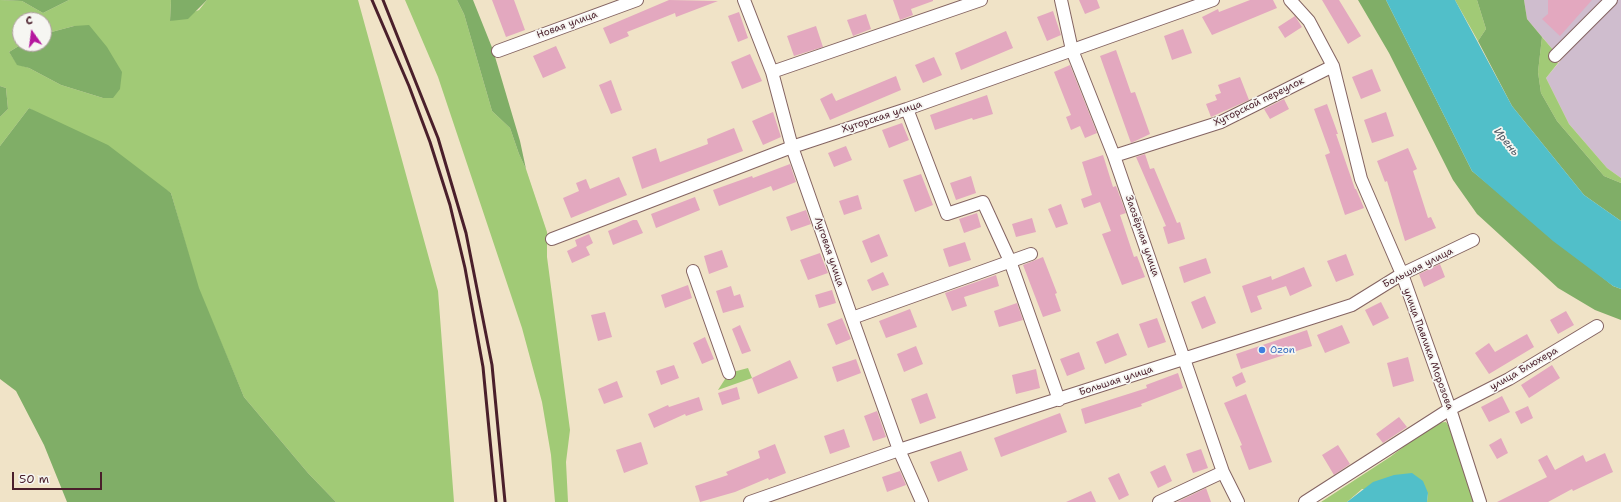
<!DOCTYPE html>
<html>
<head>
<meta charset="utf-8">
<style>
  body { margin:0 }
  #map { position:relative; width:1621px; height:502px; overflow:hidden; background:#f0e3c7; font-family:"Shantell Sans",sans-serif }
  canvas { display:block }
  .north { position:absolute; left:12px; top:12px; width:40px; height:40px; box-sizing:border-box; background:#f6f6f2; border:1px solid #b1a0a2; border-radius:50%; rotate:346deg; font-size:11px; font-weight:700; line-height:16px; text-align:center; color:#4a1f2b }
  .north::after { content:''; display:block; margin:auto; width:14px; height:18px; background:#b5179e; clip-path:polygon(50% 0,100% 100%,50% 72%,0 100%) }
  .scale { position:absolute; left:12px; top:472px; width:90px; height:18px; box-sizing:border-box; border:2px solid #4a1f2b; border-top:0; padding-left:5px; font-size:12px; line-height:14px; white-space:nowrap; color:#4a1f2b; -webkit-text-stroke:3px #f6f6f2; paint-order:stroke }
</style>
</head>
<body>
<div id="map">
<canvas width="1621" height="502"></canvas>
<div class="north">С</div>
<div class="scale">50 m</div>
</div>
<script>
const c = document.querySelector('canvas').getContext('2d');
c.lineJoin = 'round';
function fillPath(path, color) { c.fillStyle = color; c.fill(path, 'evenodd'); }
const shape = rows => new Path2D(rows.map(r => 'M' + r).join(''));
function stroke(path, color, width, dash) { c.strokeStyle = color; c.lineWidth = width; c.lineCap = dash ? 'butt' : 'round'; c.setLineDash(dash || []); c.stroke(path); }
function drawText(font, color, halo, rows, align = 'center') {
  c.font = font + ' "Shantell Sans",sans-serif'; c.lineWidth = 3.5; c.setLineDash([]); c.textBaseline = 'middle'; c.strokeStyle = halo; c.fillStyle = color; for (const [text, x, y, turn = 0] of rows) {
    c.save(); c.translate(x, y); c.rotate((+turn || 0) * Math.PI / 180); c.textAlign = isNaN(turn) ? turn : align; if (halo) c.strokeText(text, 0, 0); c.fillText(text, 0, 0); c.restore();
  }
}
fillPath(shape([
  [1524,0,1602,0,1554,51,1527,19],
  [1617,0,1621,0,1621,178,1607,168,1569,124,1546,78,1577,41]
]), '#cfbdce');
fillPath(shape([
  [0,0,22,1,43,13,69,0,171,0,170,21,199,10,207,0,358,0,438,291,454,502,336,502,308,473,244,397,198,288,171,193,29,108,0,146,0,117,8,109,6,88,0,86],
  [20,20,44,20,44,34,74,26,103,98,61,85,29,68,17,64,9,52,22,44,20,44],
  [405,0,457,0,464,14,492,111,510,128,519,154,526,169,547,232,547,257,570,430,566,462,568,502,555,502,551,455,542,402,522,328,438,77],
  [1455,0,1477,0,1486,29,1478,41],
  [1542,37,1554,51,1550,57,1558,63,1546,78,1569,124,1607,168,1621,178,1621,183,1604,176,1557,121,1541,93,1538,72],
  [748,368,752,378,718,390,729,373],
  [1446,422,1453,433,1474,502,1427,502,1428,493,1362,489,1347,502,1321,502,1390,457,1435,423]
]), '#a1ca76');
fillPath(shape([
  [0,0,69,0,43,13,22,1],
  [171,0,207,0,188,19,170,21],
  [457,0,473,0,493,50,520,141,526,169,519,154,510,128,492,111,464,14],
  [1358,0,1386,0,1472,171,1613,286,1621,289,1621,320,1595,310,1558,288,1477,214,1453,180,1389,53],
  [1477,0,1524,0,1527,19,1542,37,1538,72,1541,93,1557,121,1604,176,1621,183,1621,221,1584,195,1512,106,1478,41,1486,29],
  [89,25,107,47,122,72,120,89,113,98,103,98,61,85,29,68,17,65,9,52,22,44,44,44,44,34,74,26],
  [0,86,6,88,8,109,0,117],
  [29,108,108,145,171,193,199,288,244,397,308,473,336,502,67,502,44,445,16,391,0,379,0,146]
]), '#80ae67');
fillPath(shape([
  [1386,0,1455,0,1512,106,1584,195,1621,221,1621,289,1613,286,1553,241,1472,171],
  [1412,473,1423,481,1428,493,1427,502,1347,502,1373,482,1394,475]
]), '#51bfc9');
fillPath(shape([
  [492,0,514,0,525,30,506,37],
  [669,0,718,1,676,17,675,13,627,32,629,36,610,44,603,28],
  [893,0,933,0,933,1,911,9,913,15,900,20],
  [1079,0,1097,0,1100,8,1085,14],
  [1250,0,1273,0,1277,8,1212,35,1202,17,1218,9,1219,12],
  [1322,0,1339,0,1361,36,1348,44],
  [1548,0,1592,0,1560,36,1542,19,1548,14],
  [1053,11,1061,35,1047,41,1037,17],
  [739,12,748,38,738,42,728,16],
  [866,14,871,29,853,36,847,20],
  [1295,16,1302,27,1285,38,1278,27],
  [816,26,823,47,794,56,787,36],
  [1183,29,1192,53,1172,60,1164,36],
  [1006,31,1013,48,961,70,955,53],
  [556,46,566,68,543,78,533,56],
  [1116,50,1131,93,1135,92,1150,134,1131,143,1100,56],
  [750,54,762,81,742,89,731,62],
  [934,57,942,75,923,83,915,65],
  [1070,65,1097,133,1085,138,1080,126,1071,130,1066,117,1071,115,1054,72],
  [1372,69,1381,91,1361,99,1352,77],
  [896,76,901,90,830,120,820,99,832,93,836,101],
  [1240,77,1249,100,1211,117,1206,104,1217,100,1215,95,1221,93,1218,85],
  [611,80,622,110,611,114,599,85],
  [987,95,993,114,973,120,972,118,935,130,930,115],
  [1284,99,1289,109,1270,119,1264,109],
  [1327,104,1338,134,1336,134,1355,189,1356,189,1364,208,1345,215,1325,155,1330,153,1314,109],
  [773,112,781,137,763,145,752,121],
  [1386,112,1394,136,1372,143,1364,120],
  [902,123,909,140,889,148,882,130],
  [734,128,743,151,642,189,632,157,656,148,660,162,708,144,707,139],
  [846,146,852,160,834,167,828,153],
  [1408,148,1417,169,1413,171,1428,218,1431,217,1436,228,1405,241,1387,181,1385,182,1377,161],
  [1145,154,1150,169,1154,168,1177,223,1180,222,1185,239,1168,244,1163,227,1166,226,1136,157],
  [1103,155,1113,187,1116,186,1126,213,1120,215,1134,257,1137,256,1145,277,1122,285,1102,234,1111,231,1100,202,1084,208,1081,199,1092,195,1082,162],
  [790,164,796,182,773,191,771,186,719,206,713,190,752,176,753,178],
  [921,174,933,205,915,212,903,180],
  [971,176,976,193,956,200,950,183],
  [619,177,627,195,571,218,563,198,579,191,576,183,586,179,590,189],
  [858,195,862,209,844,215,839,201],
  [695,197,700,210,656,228,651,214],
  [1061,204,1068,224,1056,228,1048,209],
  [806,210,811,224,791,231,786,217],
  [977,213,981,227,964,233,959,219],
  [1032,218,1036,232,1016,237,1012,224],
  [633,220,637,220,643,233,613,245,608,231],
  [589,234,593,243,586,247,590,255,572,263,567,251,577,246,575,240],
  [879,234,888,256,871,263,862,241],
  [965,242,971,260,949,267,943,249],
  [722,250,728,267,709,274,704,256],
  [820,253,828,273,808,280,800,260],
  [1346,254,1354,275,1336,282,1327,261],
  [1043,257,1057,293,1055,294,1061,311,1043,317,1023,265],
  [1206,258,1211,273,1184,283,1179,267],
  [1440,264,1445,277,1424,287,1419,274],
  [1304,267,1312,286,1290,296,1286,286,1257,296,1262,309,1251,313,1242,286,1271,276,1272,280],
  [883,272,889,285,872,291,867,280],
  [996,275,999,286,964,297,967,306,952,311,945,293],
  [688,285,692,298,665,308,661,295],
  [731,286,734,296,740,294,744,307,723,313,716,291],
  [832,290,836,303,819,308,815,295],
  [1205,296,1216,323,1202,329,1191,302],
  [1381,302,1389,318,1373,326,1365,310],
  [1017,303,1023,320,999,327,994,311],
  [910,309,917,327,886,338,879,321],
  [1566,311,1574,325,1558,334,1550,320],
  [605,312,612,337,598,341,591,315],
  [842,318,851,339,836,345,827,324],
  [1157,318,1166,342,1148,348,1139,324],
  [740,325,751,351,742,354,732,329],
  [1342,325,1350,343,1325,353,1317,335],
  [1307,330,1312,346,1241,369,1236,354],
  [1118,333,1127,355,1105,364,1096,342],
  [1527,334,1534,347,1489,374,1475,353,1489,343,1495,352],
  [705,337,714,359,702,364,693,343],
  [916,346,923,364,904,372,897,354],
  [1079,352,1085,369,1067,376,1060,359],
  [1408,357,1414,381,1393,387,1387,363],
  [856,359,861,373,837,382,832,367],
  [790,360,798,378,758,394,752,378],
  [674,365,679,378,661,385,656,371],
  [1552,365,1560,378,1529,398,1521,385],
  [1036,369,1040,388,1016,394,1012,375],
  [1242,372,1246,382,1236,387,1232,377],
  [1178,373,1183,388,1141,404,1142,406,1085,424,1081,409,1147,388,1146,385],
  [617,381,623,397,604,404,598,389],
  [737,387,740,399,722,405,718,393],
  [927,393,936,418,920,424,911,399],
  [1246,394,1272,462,1249,470,1240,446,1242,445,1224,403],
  [1502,396,1510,412,1489,422,1481,407],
  [699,397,703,410,686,416,685,414,654,428,648,414,668,405,669,407],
  [1528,406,1533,418,1521,424,1515,412],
  [877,411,886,437,873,441,864,416],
  [1060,413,1067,432,1001,457,994,438],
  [1399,417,1407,427,1383,443,1376,434],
  [844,429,850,447,830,454,824,436],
  [1501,438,1508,453,1497,459,1489,445],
  [641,442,648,464,624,473,616,450],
  [775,444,786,473,769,480,768,478,735,492,700,502,695,486,728,475,726,472,760,458,758,451],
  [1338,445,1350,464,1334,475,1322,455],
  [1201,449,1208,468,1193,473,1186,454],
  [961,451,968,470,938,482,930,462],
  [1605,453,1613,472,1573,491,1572,489,1548,502,1497,502,1547,477,1538,460,1547,455,1555,470,1583,455,1586,462],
  [1165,465,1172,481,1158,488,1150,472],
  [900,471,906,485,887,492,882,477],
  [1119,473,1129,495,1119,500,1108,478],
  [1206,488,1211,502,1177,502],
  [1091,491,1096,502,1066,502]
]), '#e3a8bf');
const minor = shape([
  [744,0,772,72,792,147,852,318,899,450,922,502],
  [1061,0,1072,50,1114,156,1223,472,1238,502],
  [1290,0,1309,21,1333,66,1361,179,1402,274,1450,409,1480,502],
  [498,51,637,0],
  [1555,56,1611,0],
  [772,72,981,0],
  [907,109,947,214,983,202,1010,261,1059,400],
  [1114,156,1221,122,1333,66],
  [552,239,792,147,907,109,1213,0],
  [693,271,729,373],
  [852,318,1031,254],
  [750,502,899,450,1352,305,1402,274,1473,240],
  [1159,502,1223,472],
  [1305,502,1450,409,1509,379,1597,326]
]);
stroke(minor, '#846462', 14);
stroke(minor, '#fff', 12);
stroke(shape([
  [372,0,409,86,430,142,450,205,465,268,483,367,496,502],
  [383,0,438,138,466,233,492,365,505,502]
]), '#4a1f2b', 3);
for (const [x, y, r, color] of [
  [1262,350,4,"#3f7fe0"]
]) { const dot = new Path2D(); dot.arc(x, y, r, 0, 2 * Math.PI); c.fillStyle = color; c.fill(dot); stroke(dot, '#f6f6f2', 1.5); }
drawText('10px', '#4a1f2b', '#f6f6f2', [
  ["Новая улица",567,25,-20],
  ["Хуторской переулок",1259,102,-26],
  ["Хуторская улица",882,117,-18],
  ["Заозёрная улица",1142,236,71],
  ["Луговая улица",829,252,71],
  ["Большая улица",1418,268,-27],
  ["улица Павлика Морозова",1428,349,70],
  ["улица Блюхера",1524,369,-30],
  ["Большая улица",1116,381,-18]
]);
drawText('10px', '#366cbe', '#f6f6f2', [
  ["Ozon",1270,350]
], 'left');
drawText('italic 11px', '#4c5762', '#f6f6f2', [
  ["Ирень",1506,142,51]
]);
</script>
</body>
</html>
